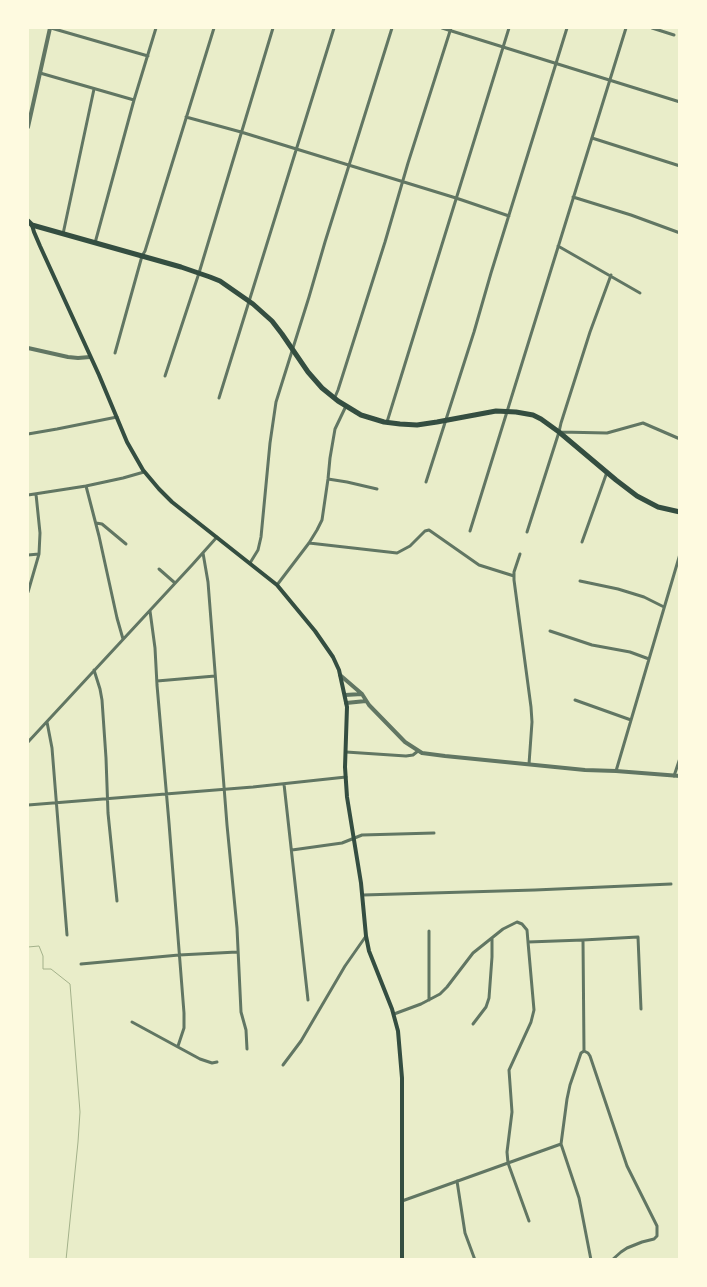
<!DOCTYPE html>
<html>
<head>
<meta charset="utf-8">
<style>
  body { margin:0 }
  #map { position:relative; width:707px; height:1287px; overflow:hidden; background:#e9edc9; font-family:"IBM Plex Sans",sans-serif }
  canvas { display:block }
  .frame { position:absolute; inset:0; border:29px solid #fefae0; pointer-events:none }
</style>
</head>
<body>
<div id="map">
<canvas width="707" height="1287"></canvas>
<div class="frame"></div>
</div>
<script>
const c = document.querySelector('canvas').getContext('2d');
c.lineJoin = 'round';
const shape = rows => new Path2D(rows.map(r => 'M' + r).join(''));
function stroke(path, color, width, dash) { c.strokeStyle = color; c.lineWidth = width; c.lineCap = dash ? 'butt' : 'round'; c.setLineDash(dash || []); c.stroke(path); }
stroke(shape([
  [28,947,39,946,43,956,43,969,51,969,70,984,80,1112,78,1142,66,1260]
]), '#a3b18a', 1);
stroke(shape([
  [51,28,148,56],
  [442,28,680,102],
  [652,28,674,35],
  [40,73,134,100],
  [186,117,241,132,456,198,509,216],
  [592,138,680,166],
  [573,197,631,215,680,233],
  [63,234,94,89],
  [95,243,134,100,156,28],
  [558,246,640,293],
  [115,353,142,256,145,251,214,28],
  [165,376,199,273,273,28],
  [335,397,338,390,385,242,408,163,451,28],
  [219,398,334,28],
  [387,422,509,28],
  [560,432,607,433,643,423,680,439],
  [28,434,57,429,117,417],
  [328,479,347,482,377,489],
  [426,482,474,332,491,273,567,28],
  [86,486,99,536,117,618,123,639],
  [28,495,86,486,123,478,144,472],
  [96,523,102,524,126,544],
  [470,531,626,28],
  [527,532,559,432,561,423,590,332,611,275],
  [582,542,607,472],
  [309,543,397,553,410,546,425,531,429,530,479,565,514,576],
  [203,553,208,582,227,825,237,928,241,1012,246,1030,247,1049],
  [520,554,514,572,514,580,531,707,532,722,529,764],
  [28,555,39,554],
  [250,563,258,550,261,537,270,443,276,402,309,297,325,242,392,28],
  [159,569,175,583],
  [580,581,618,589,644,597,664,607],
  [277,585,309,543,317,530,322,520,328,479,330,458,335,429,346,406],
  [28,592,39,554,40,533,36,494],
  [150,611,155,648,157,685,169,823,184,1013,184,1028,178,1046],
  [550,631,592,645,630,652,649,659],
  [94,670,100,689,102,700,106,758,108,813,117,901],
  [157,681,215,676],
  [575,700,631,720],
  [47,722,52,748,67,935],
  [28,742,192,565,217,537],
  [346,752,406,756,413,755,418,751],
  [616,771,680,554],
  [674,776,680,758],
  [284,784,308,1000],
  [28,805,253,787,346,777],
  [292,850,342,843,362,835,434,833],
  [363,895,535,890,671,884],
  [429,931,429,1000],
  [583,940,584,1051,581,1053,570,1085,567,1099,561,1144,579,1198,591,1260],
  [528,942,534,1010,531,1022,509,1070,512,1112,507,1152,508,1163,529,1221],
  [81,964,179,955,237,952],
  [394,1014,421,1004,440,994,447,987,473,953,503,929,517,922,522,924,527,930,528,942,583,940,638,937,641,1009],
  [132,1022,200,1059,212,1063,217,1062],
  [473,1024,486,1007,489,998,492,957,492,938],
  [584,1051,588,1053,590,1056,627,1166,657,1226,657,1236,654,1239,642,1242,627,1248,621,1252,612,1260],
  [283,1065,301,1041,345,966,366,936],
  [457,1181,465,1233,475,1260],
  [402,1201,561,1144]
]), '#617663', 3);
stroke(shape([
  [28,127,50,28],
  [28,348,68,357,78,358,90,357],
  [340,675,362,694,369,705,405,742,422,753,445,756,585,770,616,771,680,776],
  [345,695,362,694],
  [346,703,366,701]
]), '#617663', 4);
stroke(shape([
  [32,225,34,232,40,246,99,375,127,442,143,470,159,489,172,502,277,585,315,631,333,657,339,670,347,707,345,767,347,797,361,883,366,936,369,951,392,1009,398,1031,402,1078,402,1260]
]), '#344e41', 4);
stroke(shape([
  [28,221,32,225,181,267,210,277,220,281,253,304,272,321,282,334,308,372,322,388,338,401,361,415,384,422,400,424,417,425,437,422,496,411,516,412,533,415,541,419,559,432,616,480,637,496,658,507,680,512]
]), '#344e41', 5);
</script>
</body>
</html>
